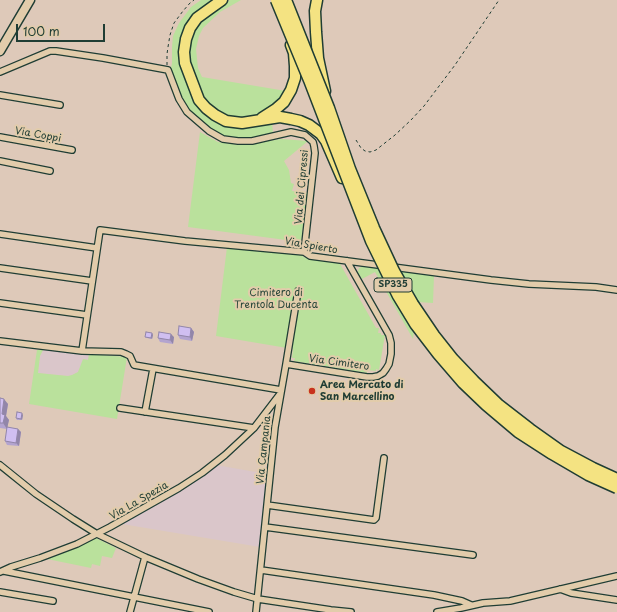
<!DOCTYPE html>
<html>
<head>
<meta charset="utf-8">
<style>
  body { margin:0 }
  #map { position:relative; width:617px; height:612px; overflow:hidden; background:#dec9b9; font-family:"Playpen Sans",sans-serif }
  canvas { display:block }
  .scale { position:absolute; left:16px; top:24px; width:89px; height:18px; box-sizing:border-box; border:2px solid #1f3d34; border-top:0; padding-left:5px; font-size:12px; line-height:14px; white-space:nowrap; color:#1f3d34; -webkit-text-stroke:3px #e2ccab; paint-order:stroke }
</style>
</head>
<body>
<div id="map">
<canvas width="617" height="612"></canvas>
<div class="scale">100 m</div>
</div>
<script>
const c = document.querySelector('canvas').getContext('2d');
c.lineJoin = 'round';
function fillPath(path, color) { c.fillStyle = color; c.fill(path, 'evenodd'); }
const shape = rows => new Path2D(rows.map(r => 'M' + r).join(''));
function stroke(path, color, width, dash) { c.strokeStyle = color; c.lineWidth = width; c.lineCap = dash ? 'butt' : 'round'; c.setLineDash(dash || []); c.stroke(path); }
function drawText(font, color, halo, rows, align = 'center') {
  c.font = font + ' "Playpen Sans",sans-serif'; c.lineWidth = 4; c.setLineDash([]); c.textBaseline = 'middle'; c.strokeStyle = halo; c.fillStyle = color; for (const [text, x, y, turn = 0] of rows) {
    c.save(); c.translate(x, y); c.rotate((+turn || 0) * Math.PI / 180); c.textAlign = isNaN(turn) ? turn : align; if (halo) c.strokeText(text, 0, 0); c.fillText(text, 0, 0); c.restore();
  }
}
fillPath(shape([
  [43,350,89,354,88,360,84,359,83,360,81,366,78,372,72,375,68,376,38,373,40,356],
  [216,465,267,474,260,547,122,524,180,491]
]), '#dac6ca');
fillPath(shape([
  [201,0,214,0,201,8,191,20,180,54,212,118,272,121,273,134,265,136,245,139,235,139,223,136,214,132,192,115,184,104,175,81,171,68,172,63,172,47,173,36,179,23,191,7],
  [230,0,241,0,220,12,203,28,199,36,196,49,198,68,202,77,286,91,274,108,266,113,251,118,239,118,227,116,215,110,204,99,190,68,189,49,191,38,195,28,199,22,206,16],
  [200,132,218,142,239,145,282,139,308,141,284,161,289,170,291,183,294,184,292,191,307,193,301,242,188,227],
  [227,247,303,254,303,257,339,262,376,328,379,328,378,333,381,333,381,335,385,335,379,370,376,369,376,371,367,370,367,373,294,361,295,358,292,358,293,349,216,336],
  [364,266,434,276,433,303,418,302,413,339,375,272,362,279,358,273,358,271,359,268],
  [37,350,43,350,40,356,38,373,68,376,72,375,78,372,83,359,88,360,89,354,127,357,117,419,29,404],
  [96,538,116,548,112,558,102,556,100,566,92,564,91,568,47,559]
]), '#bae19c');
const street = shape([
  [0,72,50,51,56,51,103,58,168,70,179,99,187,112,209,131,223,139,238,141,252,141,291,132,305,135,313,142,314,146,315,153,304,252],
  [0,95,60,105],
  [0,137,72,150],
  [0,161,50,171],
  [0,234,97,248],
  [0,268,92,281],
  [0,303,87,315],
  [0,341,82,351,121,352,126,354,130,356,134,365,281,390],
  [82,351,100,230,185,241,304,252,310,256,491,280,529,284,596,287,617,290],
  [286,364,367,377,373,377,378,376,383,373,386,369,389,364,391,354,391,343,389,335,347,261],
  [120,408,254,428],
  [145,412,153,369],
  [0,465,36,494,73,519,97,534,145,557,198,579,234,592,258,599,331,610,351,612],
  [267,505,374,520,376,518,384,458],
  [265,527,473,555],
  [261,570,434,595,462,601,471,605],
  [4,571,209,612],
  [0,572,11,567,40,558,77,544,110,527,179,488,202,473,225,455,254,428,280,394],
  [560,589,571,593,617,600],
  [0,592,53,601],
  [130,612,145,557],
  [256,612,275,427,286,364,298,291],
  [437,612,461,608,483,603,510,601,617,576]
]);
const secondary = shape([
  [0,51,30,0]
]);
const highway = shape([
  [222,0,208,10,197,18,190,28,186,39,184,52,185,63,199,100,206,108,215,115,226,121,242,123,280,117,291,119,300,121,309,125,321,134,326,141,342,178],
  [317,0,315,11,316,32,318,58,325,91],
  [262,118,276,109,284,102,291,90,295,78,295,66,294,53,291,45]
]);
stroke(street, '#1f3d34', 8);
stroke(secondary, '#1f3d34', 11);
stroke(highway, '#1f3d34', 13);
stroke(shape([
  [167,65,167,54,168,47,170,35,174,23,183,11,190,3,194,0],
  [356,140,361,148,365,151,370,152,376,150,395,135,411,120,424,106,455,65,499,0]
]), '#1f3d34', 1, [3, 3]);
stroke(street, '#e2ccab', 5.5);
stroke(secondary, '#e2ccab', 8);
stroke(highway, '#f4e382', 10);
const highwayBridge = shape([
  [276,0,309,80,371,241,398,296,415,324,438,354,463,383,486,405,518,432,552,454,588,475,617,488],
  [286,0,329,108,350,169,374,228,394,271,413,304,434,335,453,359,474,381,499,405,530,429,561,451,593,468,617,479]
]);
stroke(highwayBridge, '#1f3d34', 13, []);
stroke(highwayBridge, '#f4e382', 10);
fillPath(shape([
  [191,328,194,332,192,341,180,339,178,335],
  [152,333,153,335,152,339,147,338,145,337],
  [174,337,173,344,160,342,158,338],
  [0,398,8,404,6,416,9,420,7,427,18,429,21,432,19,446,7,445,5,441,7,429,0,428],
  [23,415,22,420,17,420,16,418]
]), '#b3a4cf');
fillPath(shape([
  [191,328,194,332,192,341,190,337],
  [152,333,153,335,152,339,151,338],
  [171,334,174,337,173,344,170,340],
  [4,399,8,404,6,416,9,420,7,429,3,423,2,414],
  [22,413,23,415,22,420,21,419],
  [18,429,21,432,19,446,16,443]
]), '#9286a9');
const building = shape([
  [179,326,191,328,190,337,178,335,179,326],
  [146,332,152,333,151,338,145,337,146,332],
  [159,332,171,334,170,340,158,338,159,332],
  [0,398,4,399,2,414,5,415,3,423,0,423,0,398],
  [17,412,22,413,21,419,16,418,17,412],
  [7,427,18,429,16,443,5,441,7,427]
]);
fillPath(building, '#d0bff1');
stroke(building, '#9286a9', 1);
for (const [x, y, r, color] of [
  [312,391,4,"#c8321e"]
]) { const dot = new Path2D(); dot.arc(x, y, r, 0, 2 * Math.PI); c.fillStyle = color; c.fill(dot); stroke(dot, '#e2ccab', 1.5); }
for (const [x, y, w] of [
  [393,285,38]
]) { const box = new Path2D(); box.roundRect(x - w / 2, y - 7, w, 14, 3); c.fillStyle = '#e2ccab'; c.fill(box); stroke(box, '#1f3d34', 1); }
drawText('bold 9px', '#1f3d34', null, [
  ["SP335",393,285]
]);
drawText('10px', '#1f3d34', '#e2ccab', [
  ["Via Coppi",38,135,10],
  ["Via dei Cipressi",302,187,-85],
  ["Via Spierto",311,246,10],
  ["Via Cimitero",339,363,8],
  ["Via Campania",264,450,-84],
  ["Via La Spezia",139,501,-30]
]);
drawText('10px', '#274539', '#e2ccab', [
  ["Cimitero di",276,293],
  ["Trentola Ducenta",276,305]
]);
drawText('bold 10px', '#1f3d34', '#e2ccab', [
  ["Area Mercato di",320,385],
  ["San Marcellino",320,397]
], 'left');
</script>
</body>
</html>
